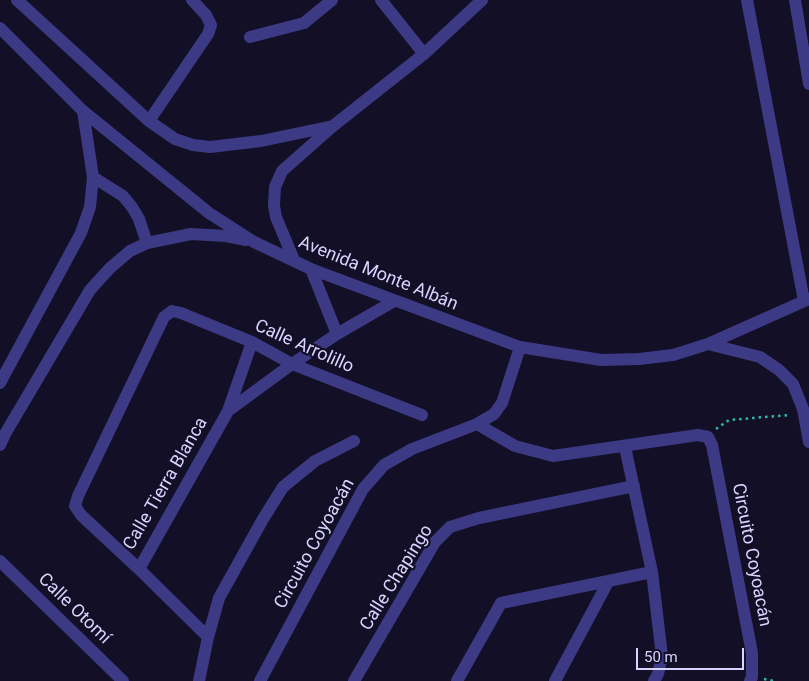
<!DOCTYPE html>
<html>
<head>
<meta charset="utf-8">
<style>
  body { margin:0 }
  #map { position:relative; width:809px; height:681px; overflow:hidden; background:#130f26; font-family:Roboto,sans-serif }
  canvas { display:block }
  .scale { position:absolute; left:636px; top:648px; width:108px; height:22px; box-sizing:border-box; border:2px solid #d9d4ff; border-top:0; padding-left:6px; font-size:15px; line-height:18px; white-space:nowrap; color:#d9d4ff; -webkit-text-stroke:4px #130f26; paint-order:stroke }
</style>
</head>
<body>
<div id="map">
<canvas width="809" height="681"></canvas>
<div class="scale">50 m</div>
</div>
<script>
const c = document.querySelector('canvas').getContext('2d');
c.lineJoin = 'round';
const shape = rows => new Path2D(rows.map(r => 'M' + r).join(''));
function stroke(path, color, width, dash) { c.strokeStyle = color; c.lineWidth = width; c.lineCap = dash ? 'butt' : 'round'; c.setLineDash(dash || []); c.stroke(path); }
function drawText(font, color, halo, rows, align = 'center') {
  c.font = font + ' Roboto,sans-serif'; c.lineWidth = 4.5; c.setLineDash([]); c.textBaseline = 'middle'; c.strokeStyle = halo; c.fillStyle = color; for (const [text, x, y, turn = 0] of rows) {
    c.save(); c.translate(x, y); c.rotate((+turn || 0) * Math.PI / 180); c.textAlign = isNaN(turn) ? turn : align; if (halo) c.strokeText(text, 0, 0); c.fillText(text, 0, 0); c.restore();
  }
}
stroke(shape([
  [716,429,729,420,790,415],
  [764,679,775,681]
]), '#2fb8b0', 2.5, [2.5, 4]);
stroke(shape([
  [17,0,149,121,175,139,193,145,210,147,261,141,333,126],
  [381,0,424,54],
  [747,0,804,301],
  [795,0,809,84],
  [0,28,83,111,209,213,254,242,311,269,520,347,601,360,639,359,673,355,708,344,809,299],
  [250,37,304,23,332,0],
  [149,121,208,34,211,25,206,15,192,0],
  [93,177,123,196,132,207,139,219,147,243],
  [294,260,276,217,274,206,275,187,282,171,333,126,424,54,482,0],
  [311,269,337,334],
  [708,344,760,357,779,370,793,384,803,409,809,442],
  [0,383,81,233,90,207,93,177,83,111],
  [228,411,252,342],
  [477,424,515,446,553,456,698,435,708,437,712,445,752,653,752,677,750,681],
  [0,445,5,434,90,290,110,268,130,251,147,243,191,234,226,236,246,240],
  [625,447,652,572,662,656,658,674,654,681],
  [0,561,123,681],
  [139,569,228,411,292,364,337,334,394,301],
  [208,637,139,569,81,515,75,506,78,496,164,317,172,311,181,313,252,342,292,364,422,415],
  [199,681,208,637,219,598,263,519,283,487,315,461,354,441],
  [260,681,363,489,384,465,412,449,477,424,494,414,502,403,520,347],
  [354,681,435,542,450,527,479,518,634,486],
  [457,681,501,603,652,572],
  [555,681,608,582]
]), '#3d3a85', 12);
drawText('18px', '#d9d4ff', '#130f26', [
  ["Avenida Monte Albán",378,274,22],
  ["Calle Arrolillo",304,347,24],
  ["Calle Tierra Blanca",166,484,-60],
  ["Circuito Coyoacán",315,544,-61],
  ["Circuito Coyoacán",751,555,79],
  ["Calle Chapingo",397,578,-58],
  ["Calle Otomí",74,609,44]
]);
</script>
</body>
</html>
